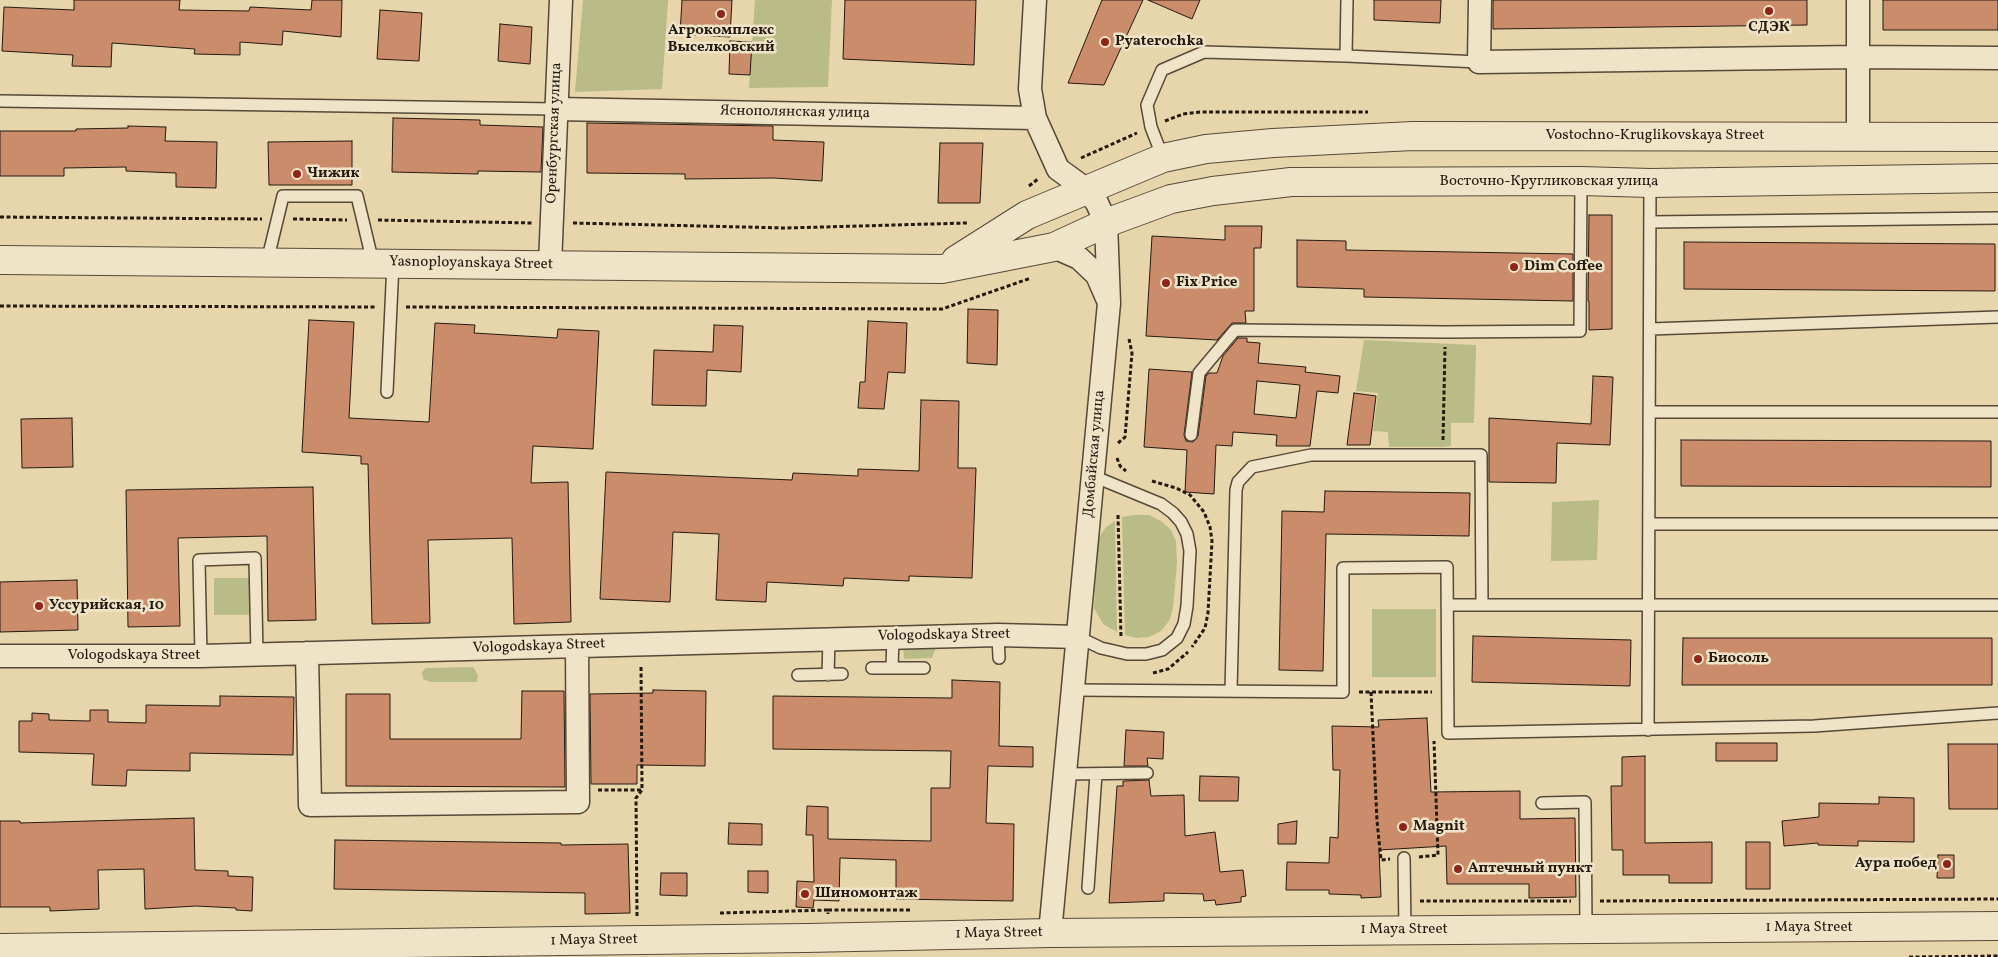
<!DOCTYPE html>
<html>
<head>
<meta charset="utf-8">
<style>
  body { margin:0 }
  canvas { display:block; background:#e7d5ab }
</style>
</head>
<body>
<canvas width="1998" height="957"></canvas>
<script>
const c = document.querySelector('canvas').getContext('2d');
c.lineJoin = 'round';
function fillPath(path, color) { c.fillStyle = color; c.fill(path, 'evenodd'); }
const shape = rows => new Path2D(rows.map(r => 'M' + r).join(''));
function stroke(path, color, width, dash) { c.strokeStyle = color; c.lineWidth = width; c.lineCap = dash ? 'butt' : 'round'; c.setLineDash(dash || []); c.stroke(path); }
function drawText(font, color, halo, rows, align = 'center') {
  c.font = font + ' Vollkorn,serif'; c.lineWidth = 5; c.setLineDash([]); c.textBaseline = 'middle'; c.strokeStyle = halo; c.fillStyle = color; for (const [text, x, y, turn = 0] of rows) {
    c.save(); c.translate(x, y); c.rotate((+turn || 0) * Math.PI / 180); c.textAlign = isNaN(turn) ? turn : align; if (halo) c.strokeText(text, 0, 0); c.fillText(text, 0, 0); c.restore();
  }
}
fillPath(shape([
  [583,0,668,0,662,89,575,92],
  [755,0,832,0,828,87,749,88],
  [1364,340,1476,345,1474,423,1451,423,1451,446,1443,447,1389,447,1388,432,1373,431,1378,393,1356,391],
  [1599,500,1597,560,1551,561,1552,502],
  [1135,515,1149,515,1161,521,1171,530,1176,541,1177,563,1173,608,1169,621,1161,631,1149,637,1136,638,1125,635,1122,517],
  [1115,521,1117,632,1103,624,1094,608,1098,539,1106,527],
  [214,578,249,578,249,615,214,615],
  [1372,609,1436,609,1436,677,1372,677],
  [937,645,932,658,904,659,903,646],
  [473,667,478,675,477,682,431,682,423,679,422,672,426,668]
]), '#b9bc86');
const building = shape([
  [74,0,180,0,179,10,249,11,250,7,311,10,312,0,342,0,341,37,283,31,282,45,240,42,240,55,194,54,195,49,112,43,111,67,72,66,73,55,2,51,4,7,74,10,74,0],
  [682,0,732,0,730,37,680,34,682,0],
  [845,0,976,0,974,65,843,59,845,0],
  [1102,0,1143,0,1104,85,1068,83,1102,0],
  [1148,0,1200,0,1192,19,1148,0],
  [1374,0,1441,0,1440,23,1374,20,1374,0],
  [1493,0,1807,0,1807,25,1493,29,1493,0],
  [1883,0,1998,0,1998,30,1883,30,1883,0],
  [380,10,422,13,419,61,377,59,380,10],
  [500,24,532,27,530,64,498,61,500,24],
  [730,41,752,42,750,75,729,74,730,41],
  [393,118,480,120,480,125,543,127,541,172,478,171,478,174,392,172,393,118],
  [587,123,773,126,773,140,824,142,822,181,773,178,685,179,685,174,587,173,587,123],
  [128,126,166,127,165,141,217,142,216,188,176,187,176,173,126,171,126,167,64,168,64,176,0,176,0,131,76,131,76,129,128,128,128,126],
  [352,141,352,185,269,185,268,142,352,141],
  [940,143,983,143,980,203,938,203,940,143],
  [1589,215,1612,215,1612,329,1589,330,1589,301,1588,301,1589,215],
  [1225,226,1262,226,1261,248,1254,248,1254,311,1245,311,1246,323,1232,323,1217,340,1146,336,1152,236,1225,240,1225,226],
  [1297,240,1346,241,1346,250,1573,254,1573,301,1364,297,1364,289,1297,287,1297,240],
  [1684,242,1995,244,1995,291,1684,289,1684,242],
  [968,309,998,310,997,365,967,363,968,309],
  [309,320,354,322,349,418,429,422,435,323,475,325,474,333,557,338,558,329,599,331,593,449,533,446,531,483,568,482,571,622,514,624,512,538,428,540,430,623,372,624,368,464,361,464,361,456,302,452,309,320],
  [868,321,907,323,905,373,888,372,884,409,858,408,860,382,865,382,868,321],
  [714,325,743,326,741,372,707,370,706,406,652,405,654,350,713,352,714,325],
  [1238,338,1247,338,1247,342,1260,343,1258,363,1306,367,1305,372,1340,376,1338,393,1317,391,1310,446,1276,446,1277,435,1233,432,1232,446,1216,445,1214,494,1185,492,1187,450,1144,447,1149,369,1192,372,1184,435,1186,441,1193,442,1198,436,1206,376,1209,373,1217,373,1223,356,1238,338],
  [1257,381,1300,385,1296,418,1254,414,1257,381],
  [1593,376,1613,377,1610,445,1557,443,1556,483,1489,482,1489,418,1591,424,1593,376],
  [1354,393,1376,396,1370,445,1347,445,1354,393],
  [921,400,959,401,958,468,976,468,972,578,909,576,909,581,844,578,843,586,767,582,766,602,716,600,719,534,673,532,670,602,600,599,606,472,792,480,793,473,858,476,858,469,919,471,921,400],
  [72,418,73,467,22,468,21,419,72,418],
  [1681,440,1991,441,1991,487,1681,486,1681,440],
  [313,487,316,620,268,621,267,536,178,538,180,626,128,627,126,490,313,487],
  [1325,491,1470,493,1469,536,1326,534,1323,671,1279,670,1282,511,1324,512,1325,491],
  [77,580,78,630,0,632,0,582,77,580],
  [1473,636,1631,640,1630,686,1472,682,1473,636],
  [1683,638,1992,638,1992,685,1682,685,1683,638],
  [952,680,1000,682,999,746,1033,747,1033,767,988,766,986,823,1014,824,1013,901,896,899,896,860,840,858,839,901,814,900,813,908,796,907,797,881,814,882,813,835,806,835,807,806,828,807,828,839,931,841,931,788,950,788,951,751,773,749,773,696,952,698,952,680],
  [653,690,706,691,705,766,637,765,637,784,591,784,590,694,653,693,653,690],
  [522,691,564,691,565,787,346,786,346,694,390,694,390,739,521,739,522,691],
  [220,696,294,697,293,755,190,753,190,771,127,770,126,786,92,785,94,754,19,752,19,721,32,721,32,713,49,714,49,720,90,721,90,710,108,710,108,722,146,723,146,705,220,706,220,696],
  [1427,718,1431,792,1520,791,1520,819,1575,818,1576,897,1529,898,1529,884,1447,884,1446,846,1379,850,1381,897,1361,898,1361,895,1329,894,1329,890,1286,890,1287,862,1329,863,1330,837,1338,838,1340,770,1333,770,1332,726,1379,727,1378,720,1427,718],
  [1126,730,1164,732,1163,759,1147,758,1148,766,1124,766,1126,730],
  [1716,743,1777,743,1777,761,1716,761,1716,743],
  [1948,744,1998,744,1998,809,1949,809,1948,744],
  [1645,756,1645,843,1712,842,1712,883,1669,883,1669,875,1623,875,1623,850,1612,850,1611,786,1622,786,1622,757,1645,756],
  [1200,776,1239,777,1238,801,1199,801,1200,776],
  [1149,780,1151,796,1184,795,1185,836,1215,832,1220,872,1243,870,1246,896,1241,897,1241,902,1216,905,1215,900,1204,901,1203,894,1164,893,1164,901,1109,903,1117,786,1123,786,1123,781,1149,780],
  [1879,797,1914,798,1914,842,1858,841,1858,846,1818,845,1818,843,1784,846,1782,821,1819,817,1819,803,1879,804,1879,797],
  [194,818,195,870,228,871,228,876,253,877,252,911,236,910,236,908,196,906,145,909,144,869,98,870,99,909,50,911,50,907,0,907,0,821,20,821,20,823,194,818],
  [1297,821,1296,844,1278,844,1278,824,1297,821],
  [729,823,762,824,762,845,728,844,729,823],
  [335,840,561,843,561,845,628,844,630,913,585,914,585,893,334,889,335,840],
  [1746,842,1770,842,1770,889,1746,889,1746,842],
  [1938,855,1954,855,1954,878,1937,878,1938,855],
  [748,871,768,871,768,893,748,892,748,871],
  [661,873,687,873,687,896,660,895,661,873]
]);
fillPath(building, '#cb8c6b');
stroke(building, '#251a10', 1);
const service = shape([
  [1347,0,1346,56,1479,62],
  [0,101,556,109],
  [1163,158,1151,127,1147,105,1162,70,1204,52,1346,56],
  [1650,222,1998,218],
  [267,262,283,196,357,196,373,263],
  [1650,329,1998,317],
  [387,392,393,263],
  [1649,412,1998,412],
  [1191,435,1199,373,1235,330,1445,332,1580,331,1581,181],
  [1649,524,1998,524],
  [1447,605,1998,605],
  [998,635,999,658],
  [1078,637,1101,648,1127,654,1146,654,1162,650,1177,638,1184,624,1187,606,1190,551,1187,534,1181,522,1173,513,1161,504,1093,476],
  [201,656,199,560,255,558,257,654],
  [872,668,924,668],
  [892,668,893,637],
  [798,675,842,674],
  [828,675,829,639],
  [1073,690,1343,692,1343,568,1447,567,1448,733,1814,726,1998,713],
  [1231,691,1236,490,1238,482,1252,467,1311,455,1481,455,1482,604],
  [1648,730,1650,183],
  [1065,774,1147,773],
  [1542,803,1585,802,1586,929],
  [1404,858,1405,930],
  [1088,888,1096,774]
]);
const minor = shape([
  [1035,0,1030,89,1035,118,1058,169,1087,190,1097,203,1106,223,1109,303,1050,933],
  [1480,0,1479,62,1858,57,1998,58],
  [556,109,1035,118],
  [1858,136,1858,0],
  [1054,247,1079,258,1097,275,1107,298],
  [550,265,561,0],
  [307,653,310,805,578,802,577,646],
  [0,656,201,656,998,635,1078,637]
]);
const tertiary = shape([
  [0,260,942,269,1054,247,1106,223,1171,199,1213,191,1291,182,1581,181,1650,183,1998,178],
  [956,260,1027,215,1163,158,1206,149,1273,143,1413,136,1998,137],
  [0,948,806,938,1050,933,1998,926]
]);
stroke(service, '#564937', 14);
stroke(minor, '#564937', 25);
stroke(tertiary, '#564937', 30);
stroke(shape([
  [1165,121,1183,114,1200,112,1368,112],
  [1081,158,1137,133],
  [1029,186,1038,179],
  [0,217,262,219],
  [293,219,347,220],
  [378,220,532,223],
  [573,223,786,228,967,223],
  [0,306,377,307],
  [406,307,942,309,1031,278],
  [1443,440,1445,347],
  [1118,443,1125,437,1132,353,1129,339],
  [1117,458,1120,466,1126,471],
  [1152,481,1176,488,1190,495,1204,512,1210,527,1212,541,1208,613,1205,628,1192,647],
  [1118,515,1121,637],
  [1153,673,1168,669,1188,652],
  [1359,692,1432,692],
  [1371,692,1377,821,1381,860,1390,859],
  [598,790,641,790],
  [1419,857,1438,855,1434,741],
  [1420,901,1571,901],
  [1600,901,1998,899],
  [828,910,910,910],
  [720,913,828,910,828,914],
  [637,916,636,798,642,790,641,665],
  [1909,957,1998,956]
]), '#251a10', 3, [4, 2.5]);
stroke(service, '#efe4c8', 11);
stroke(minor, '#efe4c8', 22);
stroke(tertiary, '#efe4c8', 28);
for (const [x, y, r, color] of [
  [1769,11,5,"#8f2418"],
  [721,14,5,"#8f2418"],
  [1105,42,5,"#8f2418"],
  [297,174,5,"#8f2418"],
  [1514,267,5,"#8f2418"],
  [1166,283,5,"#8f2418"],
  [39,606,5,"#8f2418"],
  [1698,659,5,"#8f2418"],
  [1403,827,5,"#8f2418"],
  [1947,864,5,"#8f2418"],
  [1458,869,5,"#8f2418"],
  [805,894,5,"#8f2418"]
]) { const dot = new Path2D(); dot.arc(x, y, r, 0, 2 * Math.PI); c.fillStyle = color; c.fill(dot); stroke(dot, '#efe4c8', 2); }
drawText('bold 15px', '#251a10', '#efe4c8', [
  ["СДЭК",1769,28,"center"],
  ["Агрокомплекс",721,31,"center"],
  ["Выселковский",721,48,"center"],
  ["Pyaterochka",1115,42],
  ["Чижик",307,174],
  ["Dim Coffee",1524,267],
  ["Fix Price",1176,283],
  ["Уссурийская, 10",49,606],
  ["Биосоль",1708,659],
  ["Magnit",1413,827],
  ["Аура побед",1937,864,"right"],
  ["Аптечный пункт",1468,869],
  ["Шиномонтаж",815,894]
], 'left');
drawText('15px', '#251a10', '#efe4c8', [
  ["Яснополянская улица",795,113,1],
  ["Оренбургская улица",555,133,-88],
  ["Vostochno-Kruglikovskaya Street",1655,136],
  ["Восточно-Кругликовская улица",1549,182],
  ["Yasnoployanskaya Street",471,264,1],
  ["Домбайская улица",1095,454,-85],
  ["Vologodskaya Street",944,636,-1],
  ["Vologodskaya Street",539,647,-2],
  ["Vologodskaya Street",134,656],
  ["1 Maya Street",1809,928],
  ["1 Maya Street",1404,930],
  ["1 Maya Street",999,934,-1],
  ["1 Maya Street",594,941,-1]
]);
</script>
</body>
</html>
